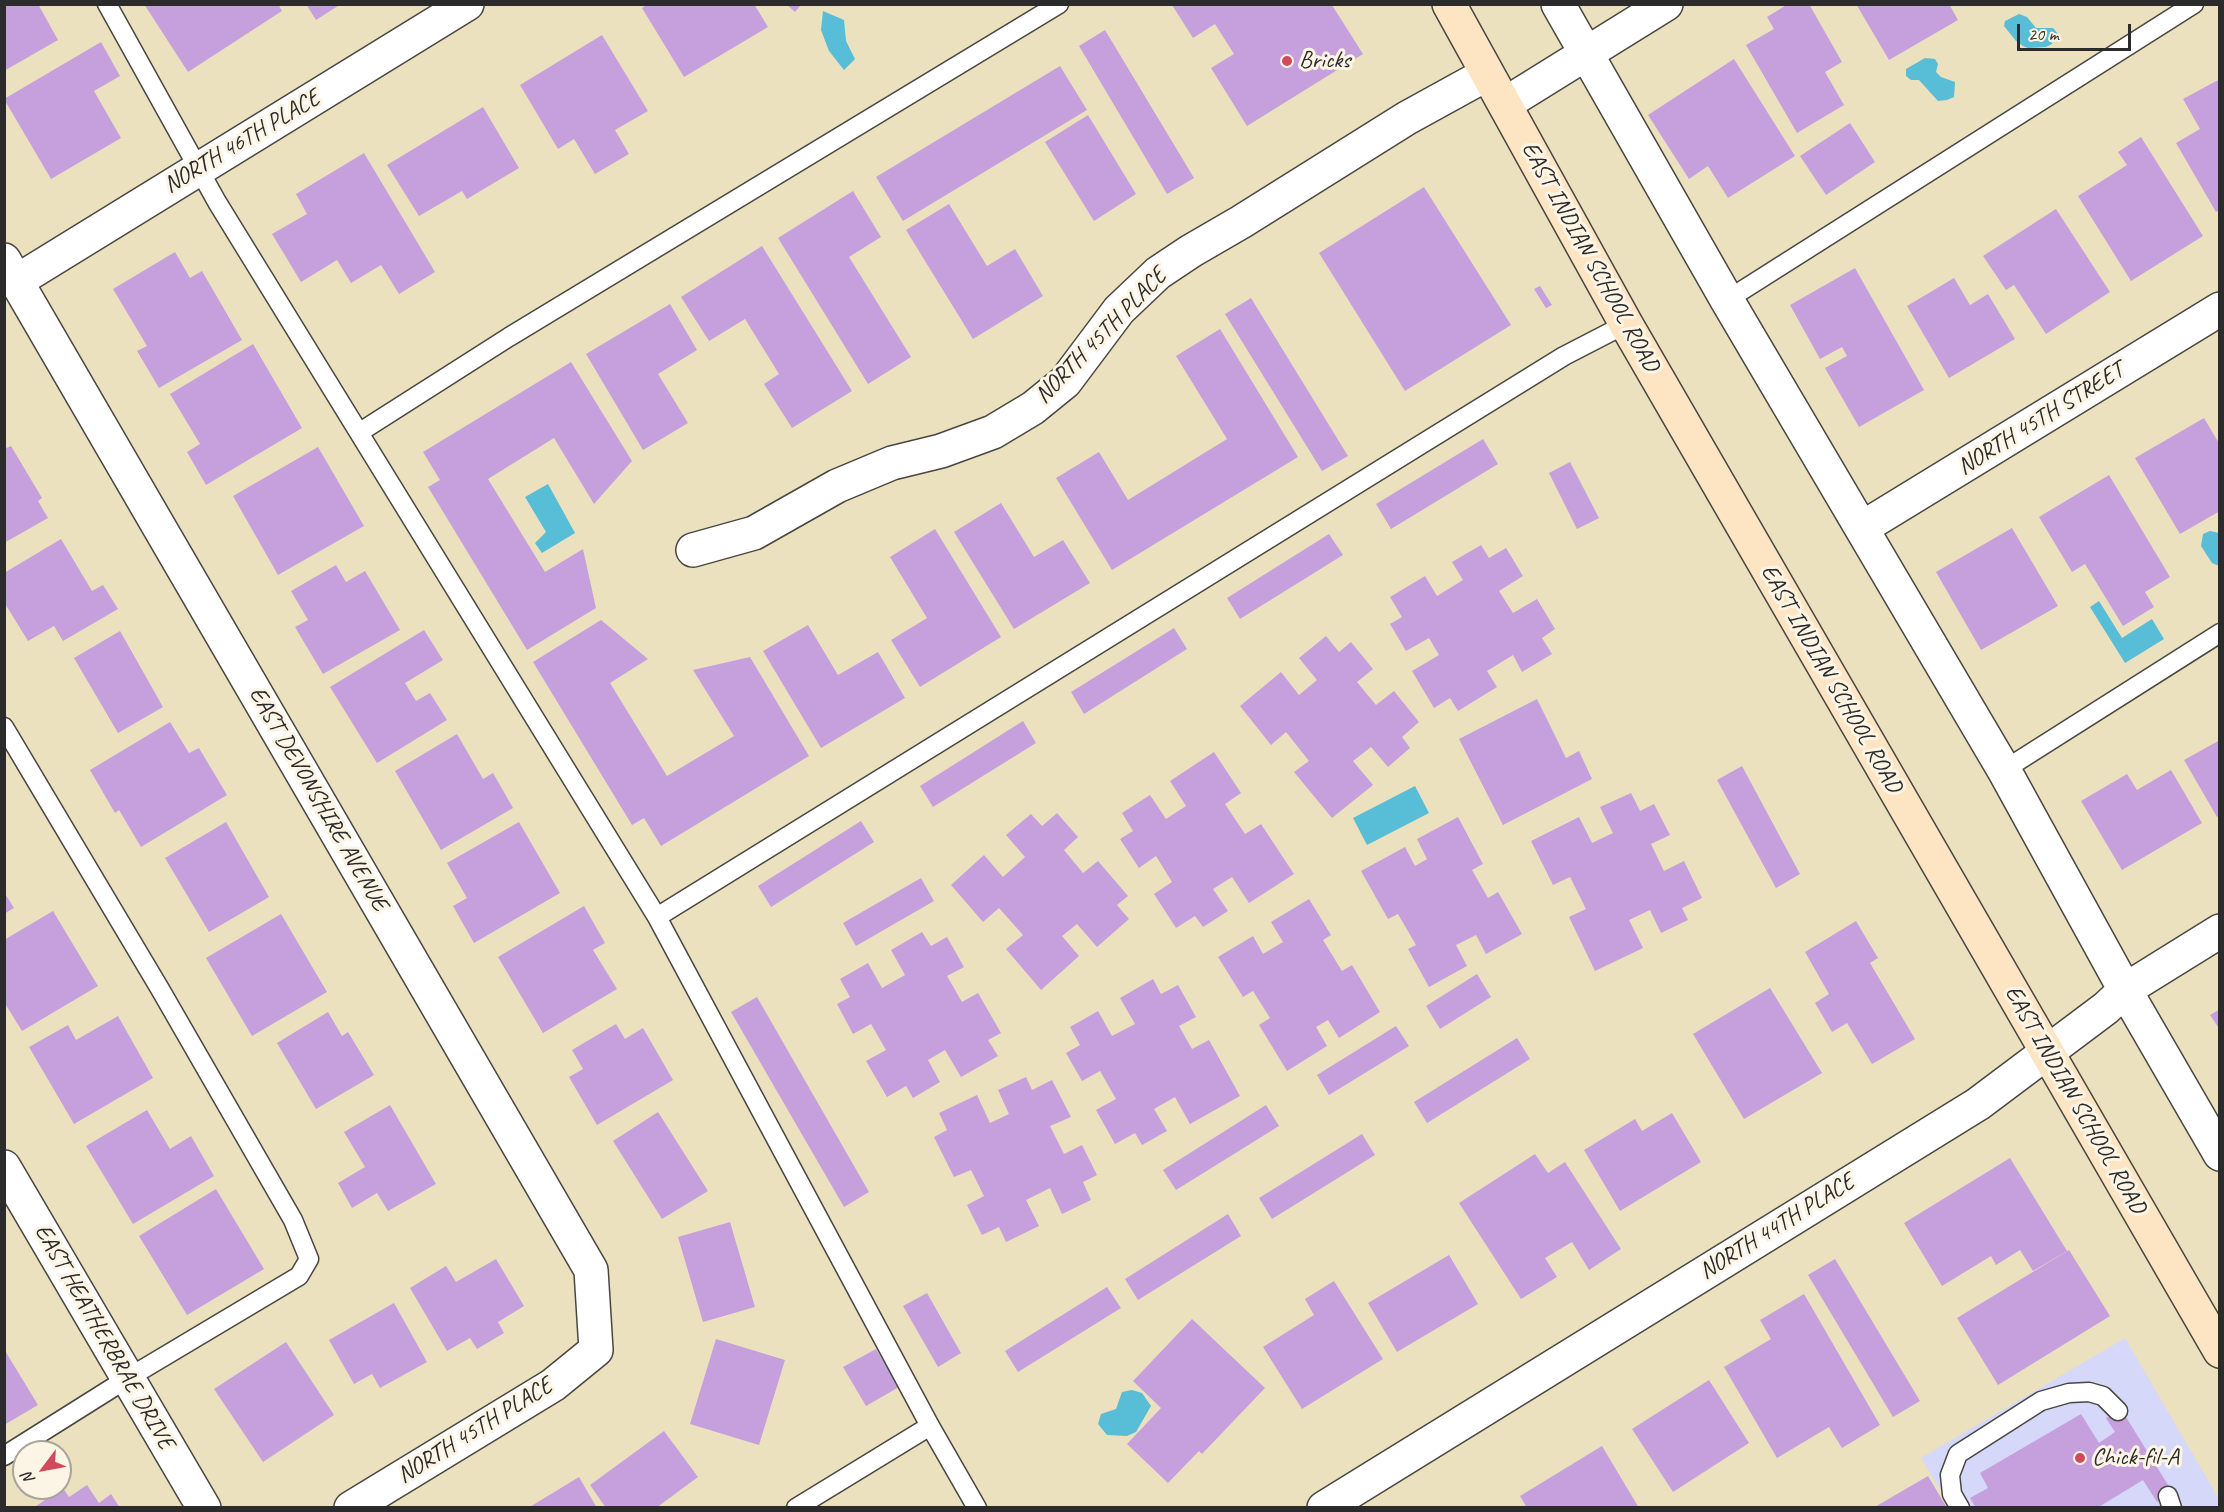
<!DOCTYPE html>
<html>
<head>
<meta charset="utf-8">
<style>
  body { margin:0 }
  #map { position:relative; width:2224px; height:1512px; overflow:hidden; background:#ebe1bf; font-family:Caveat,sans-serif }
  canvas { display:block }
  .frame { position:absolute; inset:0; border:6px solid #2b2b2b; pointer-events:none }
  .north { position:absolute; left:12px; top:1440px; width:60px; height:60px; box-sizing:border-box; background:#fcf5e5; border:2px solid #a8a49b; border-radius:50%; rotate:238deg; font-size:16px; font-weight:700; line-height:24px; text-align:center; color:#2b2b2b }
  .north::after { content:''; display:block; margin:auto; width:21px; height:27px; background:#d1495b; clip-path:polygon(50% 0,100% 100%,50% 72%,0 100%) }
  .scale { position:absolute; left:2017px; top:24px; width:114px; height:27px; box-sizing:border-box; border:3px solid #2b2b2b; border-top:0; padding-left:8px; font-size:18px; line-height:21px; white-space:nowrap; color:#2b2b2b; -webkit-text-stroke:4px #fcf5e5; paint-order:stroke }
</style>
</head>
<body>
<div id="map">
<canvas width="2224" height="1512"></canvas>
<div class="frame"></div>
<div class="north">N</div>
<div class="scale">20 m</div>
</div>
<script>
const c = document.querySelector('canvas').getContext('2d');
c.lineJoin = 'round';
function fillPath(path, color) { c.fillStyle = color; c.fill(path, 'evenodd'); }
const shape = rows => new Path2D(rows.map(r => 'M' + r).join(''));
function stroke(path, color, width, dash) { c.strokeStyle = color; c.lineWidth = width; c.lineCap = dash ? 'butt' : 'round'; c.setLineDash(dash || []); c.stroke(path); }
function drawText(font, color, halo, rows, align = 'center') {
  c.font = font + ' Caveat,sans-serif'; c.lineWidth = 6; c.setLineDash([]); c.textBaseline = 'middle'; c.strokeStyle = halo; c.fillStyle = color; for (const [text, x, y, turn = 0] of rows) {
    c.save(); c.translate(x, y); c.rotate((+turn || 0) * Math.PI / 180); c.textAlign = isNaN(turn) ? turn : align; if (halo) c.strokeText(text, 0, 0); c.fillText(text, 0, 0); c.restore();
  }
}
fillPath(shape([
  [2125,1338,2219,1499,2219,1507,1951,1507,1921,1458]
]), '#d5d8f9');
fillPath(shape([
  [823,11,844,20,846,41,855,59,844,70,829,51,821,30],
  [2019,14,2027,17,2036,28,2053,28,2058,34,2056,39,2052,44,2046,47,2028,48,2023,46,2016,41,2004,26,2005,21],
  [1925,58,1935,59,1938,64,1936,72,1941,77,1955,82,1954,97,1947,100,1938,101,1919,80,1911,80,1906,76,1906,69],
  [548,484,575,533,542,553,535,543,546,532,525,497],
  [2210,531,2219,533,2219,566,2212,563,2201,546,2203,534],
  [2099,601,2122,638,2152,619,2164,639,2125,663,2090,607],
  [1415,786,1429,813,1367,845,1353,818],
  [1132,1390,1142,1393,1151,1406,1136,1432,1127,1436,1107,1435,1098,1424,1101,1414,1116,1409,1122,1392]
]), '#58bdd6');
fillPath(shape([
  [4,4,38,4,58,40,4,71],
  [144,4,278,4,282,11,188,72],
  [306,4,341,4,316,20],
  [648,4,754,4,768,27,684,77,642,8],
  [786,4,802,4,795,12],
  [1788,4,1809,4,1842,62,1825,72,1844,105,1797,133,1746,45,1774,29,1767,17],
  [1856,4,1949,4,1958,20,1889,60],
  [1172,5,1332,5,1363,54,1247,126,1211,68,1234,54,1215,24,1193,38],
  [1105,30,1194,178,1167,194,1079,46],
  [602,35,648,111,615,130,629,154,595,174,574,139,558,149,520,85],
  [101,42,120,76,94,91,121,138,51,179,4,99],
  [1734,59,1795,156,1728,198,1708,166,1689,179,1648,115],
  [1060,66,1087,110,903,221,876,177],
  [2220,79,2220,210,2216,212,2176,143,2200,129,2183,99],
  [483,107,519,168,467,199,462,191,419,216,387,165],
  [1088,115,1136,194,1094,221,1045,142],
  [1850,123,1875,162,1826,195,1800,156],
  [2141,137,2203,236,2131,281,2078,196,2127,165,2118,152],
  [364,153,435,272,399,294,381,265,351,283,337,260,301,282,272,234,307,214,296,194],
  [1424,187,1511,325,1405,391,1319,253],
  [853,191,881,237,849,257,911,357,868,384,778,238],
  [949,204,987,266,1015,249,1043,296,973,339,906,230],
  [2056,209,2110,292,2046,334,2014,285,2006,290,1983,256],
  [762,246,852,391,792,428,764,384,779,374,745,319,709,341,681,297],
  [175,252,190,278,202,271,242,340,159,388,137,351,147,346,113,289],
  [1855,268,1924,390,1859,427,1825,368,1847,356,1842,347,1820,359,1790,305],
  [1954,278,1970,305,1988,294,2015,339,1949,378,1907,306],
  [1540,286,1552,305,1546,308,1534,289],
  [1251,298,1348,456,1322,471,1225,314],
  [670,304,697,350,658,374,688,423,643,450,586,354],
  [1220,329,1298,457,1112,570,1056,478,1099,452,1128,500,1227,439,1176,356],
  [253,344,302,428,206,485,187,452,200,444,170,394],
  [571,362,632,461,594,504,554,438,488,479,545,572,583,549,596,608,527,650,428,487,440,480,423,452],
  [2204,418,2220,445,2220,511,2180,534,2135,458],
  [1483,439,1498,464,1391,529,1376,504],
  [11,446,42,498,38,501,48,518,4,543,4,449],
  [318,447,364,526,278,575,233,496],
  [1570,462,1599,518,1577,529,1549,473],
  [2109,475,2170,577,2145,592,2154,607,2123,626,2085,564,2072,572,2039,517],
  [1001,503,1034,557,1063,540,1090,583,1014,629,954,532],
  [2012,528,2058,606,1981,650,1936,572],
  [935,529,1001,637,920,687,891,640,927,618,890,557],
  [1329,534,1343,555,1240,619,1227,598],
  [61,539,92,591,103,585,118,609,63,641,54,626,28,641,4,602,4,573],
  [1481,545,1489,558,1506,548,1523,576,1499,591,1513,613,1537,599,1555,629,1542,638,1552,654,1522,672,1513,655,1487,671,1497,687,1458,711,1450,698,1434,708,1412,671,1439,655,1429,638,1406,651,1390,624,1402,617,1390,597,1425,576,1437,596,1463,580,1452,562],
  [336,565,346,582,365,571,400,630,323,674,295,627,308,620,291,591],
  [601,620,648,659,610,683,667,776,734,736,693,670,750,657,809,756,661,846,644,818,632,825,533,662],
  [808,625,838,675,878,652,905,698,821,748,763,651],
  [1174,628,1187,649,1084,714,1071,692],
  [424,630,443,660,405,683,416,701,430,693,447,720,377,763,330,687],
  [120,631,163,707,118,733,74,658],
  [1326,636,1339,652,1351,642,1373,669,1357,682,1376,705,1394,691,1419,722,1402,737,1410,748,1388,767,1371,747,1353,761,1373,785,1332,818,1294,772,1309,761,1286,732,1271,745,1240,706,1281,672,1299,695,1317,680,1299,658],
  [1537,699,1566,758,1579,751,1592,779,1503,825,1459,739],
  [1023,721,1036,743,933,807,920,786],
  [170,722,189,753,199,748,227,795,141,847,119,810,115,813,90,770],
  [457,734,483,779,493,773,513,808,441,850,395,771],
  [2220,740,2220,815,2217,817,2184,760],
  [1214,752,1241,793,1225,804,1245,834,1261,824,1294,874,1249,903,1232,877,1213,889,1228,911,1203,927,1195,916,1176,928,1154,894,1172,882,1156,856,1139,868,1120,839,1133,831,1122,813,1150,795,1166,819,1186,806,1170,781],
  [1742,766,1800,874,1776,888,1717,780],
  [2171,770,2202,823,2122,870,2081,801,2127,774,2137,790],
  [1631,793,1640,811,1654,804,1670,835,1651,844,1664,871,1684,861,1702,898,1682,908,1688,920,1661,933,1650,910,1629,920,1643,948,1595,971,1569,917,1586,909,1570,877,1553,885,1531,841,1579,817,1592,843,1613,833,1600,807],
  [1057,813,1078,837,1064,850,1083,873,1098,861,1128,896,1117,905,1129,919,1097,947,1077,924,1062,936,1079,956,1041,990,1006,949,1023,935,999,908,983,922,951,885,984,855,1003,877,1025,857,1006,835,1031,814,1042,826],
  [1458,817,1483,864,1472,870,1488,898,1498,892,1522,934,1486,954,1476,935,1456,945,1467,966,1429,987,1408,949,1416,945,1398,914,1388,919,1361,871,1405,847,1415,866,1427,859,1417,839],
  [861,821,874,842,771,907,758,886],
  [226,822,269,897,209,932,165,858],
  [519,822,560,893,474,943,453,906,467,898,447,863],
  [921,878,934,901,856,946,843,923],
  [4,892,14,908,4,914],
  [1309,899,1331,935,1323,940,1342,971,1352,965,1380,1012,1339,1038,1328,1020,1316,1027,1327,1046,1287,1071,1259,1025,1270,1018,1253,991,1243,997,1218,957,1253,936,1263,954,1283,942,1271,922],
  [584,906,605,943,593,950,617,989,543,1033,498,957],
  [53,911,98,986,22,1031,4,1002,4,940],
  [281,914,327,992,252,1036,206,958],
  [1856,921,1878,958,1870,963,1915,1039,1872,1064,1847,1023,1832,1032,1815,1003,1829,994,1805,952],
  [922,932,931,946,947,937,964,967,947,976,962,1002,978,993,1001,1033,988,1040,998,1056,961,1077,945,1050,928,1060,940,1082,913,1098,906,1086,887,1097,866,1061,886,1050,871,1024,853,1034,837,1004,850,997,840,979,868,963,882,988,905,975,891,950],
  [1477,974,1491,997,1440,1029,1426,1006],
  [1153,979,1161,994,1178,985,1196,1017,1179,1026,1192,1049,1209,1040,1240,1096,1190,1124,1175,1097,1154,1109,1167,1131,1142,1145,1135,1133,1115,1144,1096,1110,1116,1099,1100,1071,1082,1081,1066,1053,1080,1045,1070,1027,1098,1011,1112,1036,1135,1024,1120,998],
  [1770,988,1822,1073,1744,1119,1693,1034],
  [757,997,869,1192,844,1207,731,1012],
  [2220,1009,2220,1030,2210,1015],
  [328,1012,342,1036,348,1032,374,1075,316,1109,277,1043],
  [118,1016,153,1078,74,1124,29,1047,68,1025,76,1040],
  [616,1024,625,1039,643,1028,673,1080,597,1125,569,1077,583,1069,572,1050],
  [1396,1026,1409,1046,1329,1095,1317,1075],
  [1517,1038,1530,1059,1427,1123,1414,1102],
  [1026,1077,1032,1090,1052,1080,1071,1117,1050,1126,1064,1154,1082,1145,1097,1175,1083,1182,1091,1200,1062,1214,1050,1188,1026,1200,1039,1226,1006,1242,999,1227,982,1235,967,1205,984,1196,971,1170,954,1177,934,1137,947,1130,939,1113,977,1095,990,1123,1009,1114,998,1090],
  [390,1105,436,1184,388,1211,377,1193,352,1208,338,1183,365,1167,344,1132],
  [1266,1105,1279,1126,1176,1190,1163,1170],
  [147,1110,170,1149,191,1136,214,1176,133,1224,86,1146],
  [658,1112,708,1191,662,1219,613,1141],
  [1672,1113,1701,1162,1620,1211,1584,1150,1635,1119,1642,1131],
  [1362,1134,1375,1155,1272,1219,1259,1198],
  [1535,1154,1548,1173,1565,1162,1621,1249,1589,1270,1572,1242,1545,1258,1557,1277,1521,1299,1459,1203],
  [2010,1158,2067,1251,2033,1271,2020,1250,1996,1265,1991,1256,1942,1286,1904,1223],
  [216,1189,264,1269,187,1315,139,1236],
  [1228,1214,1241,1236,1138,1300,1125,1279],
  [730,1222,755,1307,703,1322,678,1237],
  [2069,1250,2110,1316,1998,1385,1957,1318],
  [1449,1255,1478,1304,1397,1352,1368,1303],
  [496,1259,524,1306,498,1322,504,1333,477,1349,470,1338,447,1351,410,1288,446,1266,456,1282],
  [1835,1259,1920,1401,1893,1417,1808,1275],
  [1334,1281,1383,1359,1302,1409,1263,1347,1314,1315,1305,1299],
  [1107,1287,1121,1308,1018,1372,1005,1351],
  [927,1293,961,1353,938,1367,903,1306],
  [1804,1294,1880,1425,1842,1448,1829,1427,1777,1458,1724,1367,1771,1339,1760,1320],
  [394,1303,427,1362,380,1388,372,1374,354,1384,329,1340],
  [1192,1319,1265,1388,1202,1454,1199,1451,1168,1483,1127,1444,1161,1408,1133,1381],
  [716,1339,785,1360,759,1445,690,1424],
  [286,1342,334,1415,263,1462,214,1389],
  [4,1349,38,1405,4,1425],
  [876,1349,899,1387,866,1406,843,1367],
  [1709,1380,1749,1443,1673,1492,1632,1429],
  [2121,1409,2173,1493,2157,1502,2143,1480,2097,1508,1976,1508,1970,1498,1988,1488,1980,1473,2081,1414,2099,1443,2115,1432,2106,1418],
  [664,1431,698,1477,656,1508,606,1508,590,1485],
  [1602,1446,1639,1508,1527,1508,1520,1496],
  [1928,1476,1947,1508,1873,1508],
  [579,1477,597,1508,528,1508],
  [87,1485,99,1503,111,1494,120,1508,33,1508,63,1488,69,1497]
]), '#c6a0dd');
const service = shape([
  [107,4,217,202,657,917,930,1426,977,1508],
  [1727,300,2194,4],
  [360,432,509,337,1059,4],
  [4,727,160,989,293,1220,309,1259,299,1276,128,1378,4,1456],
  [2004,770,2220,633],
  [657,917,1564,356,1626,324],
  [2168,1496,2172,1508],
  [796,1508,930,1426],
  [1960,1508,1952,1494,1950,1475,1958,1454,2041,1401,2069,1393,2089,1392,2103,1396,2118,1411]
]);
const minor = shape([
  [1558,4,1727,300,2004,770,2125,990,2220,1154],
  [1505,104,1666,4],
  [4,260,591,1270,596,1350,553,1385,351,1508],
  [17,281,467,4],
  [1862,528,2220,309],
  [693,550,754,533,837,486,892,463,941,451,993,432,1033,408,1065,382,1119,310,1158,273,1191,251,1241,222,1407,118,1487,74],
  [4,1167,204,1508],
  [1324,1508,1978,1104,2106,1008,2125,990,2220,931]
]);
const secondary = shape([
  [1449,4,1626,324,2220,1351]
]);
stroke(service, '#484641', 21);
stroke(minor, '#484641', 36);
stroke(secondary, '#484641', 36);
stroke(service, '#fff', 18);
stroke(minor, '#fff', 33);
stroke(secondary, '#fde5c4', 33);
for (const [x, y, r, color] of [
  [1287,61,6,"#d1495b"],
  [2080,1458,6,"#d1495b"]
]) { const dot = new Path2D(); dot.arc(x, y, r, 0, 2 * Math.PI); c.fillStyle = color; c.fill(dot); stroke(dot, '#fcf5e5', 2); }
drawText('24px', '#2b2b2b', '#fcf5e5', [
  ["Bricks",1299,61],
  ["Chick-fil-A",2092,1458]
], 'left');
drawText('24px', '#2b2b2b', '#fcf5e5', [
  ["NORTH 46TH PLACE",242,142,-31],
  ["EAST INDIAN SCHOOL ROAD",1590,257,61],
  ["NORTH 45TH PLACE",1101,336,-46],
  ["NORTH 45TH STREET",2041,419,-32],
  ["EAST INDIAN SCHOOL ROAD",1831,679,60],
  ["EAST DEVONSHIRE AVENUE",318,799,60],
  ["EAST INDIAN SCHOOL ROAD",2075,1100,60],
  ["NORTH 44TH PLACE",1777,1227,-32],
  ["EAST HEATHERBRAE DRIVE",104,1337,60],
  ["NORTH 45TH PLACE",475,1431,-32]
]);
</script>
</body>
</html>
